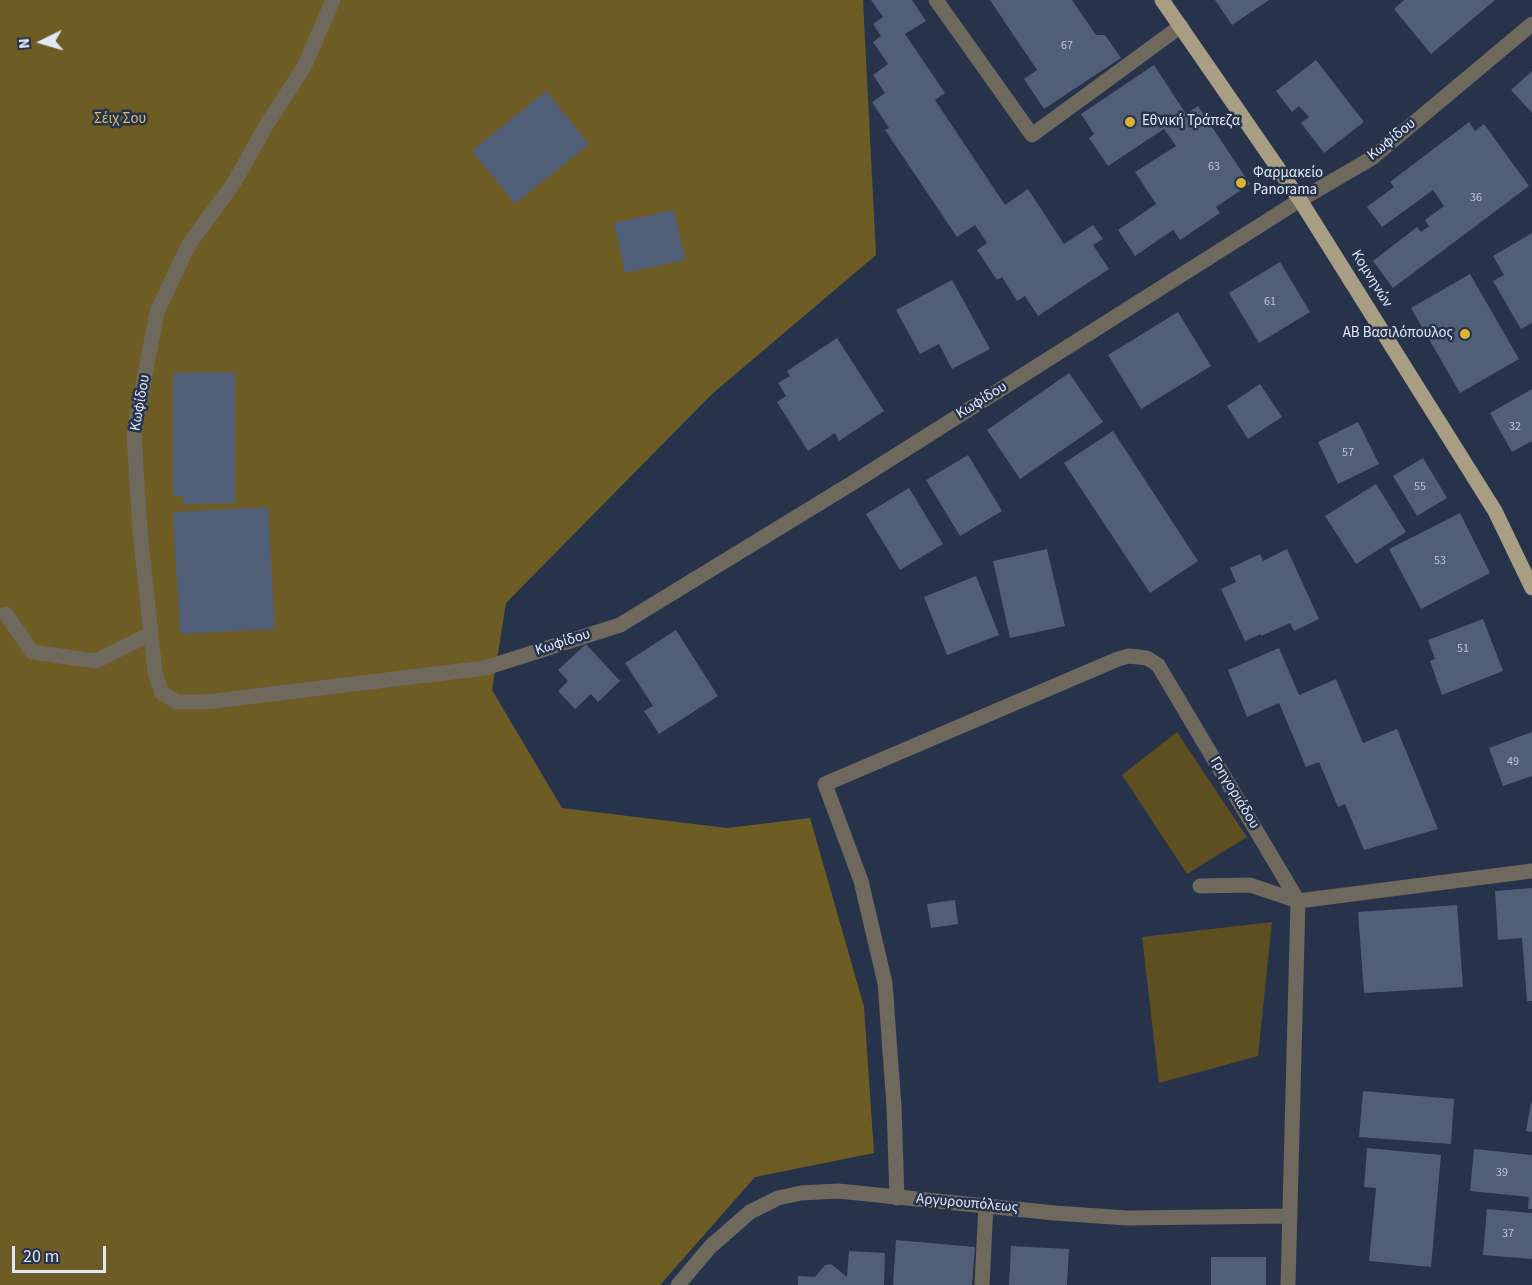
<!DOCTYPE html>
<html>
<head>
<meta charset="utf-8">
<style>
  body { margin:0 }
  #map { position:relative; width:1532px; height:1285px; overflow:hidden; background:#27324b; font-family:"Source Sans 3",sans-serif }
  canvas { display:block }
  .north { position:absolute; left:12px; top:12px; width:60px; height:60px; -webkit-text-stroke:4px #27324b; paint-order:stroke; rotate:265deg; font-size:16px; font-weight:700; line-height:24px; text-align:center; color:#e0e8f8 }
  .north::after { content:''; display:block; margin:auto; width:21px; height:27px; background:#e0e8f8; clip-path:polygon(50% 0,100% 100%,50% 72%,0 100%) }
  .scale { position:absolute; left:12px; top:1246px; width:94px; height:27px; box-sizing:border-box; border:3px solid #e0e8f8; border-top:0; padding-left:8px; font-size:18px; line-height:21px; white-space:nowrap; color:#e0e8f8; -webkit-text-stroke:4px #27324b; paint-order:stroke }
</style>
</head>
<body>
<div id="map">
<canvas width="1532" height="1285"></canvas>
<div class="north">N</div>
<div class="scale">20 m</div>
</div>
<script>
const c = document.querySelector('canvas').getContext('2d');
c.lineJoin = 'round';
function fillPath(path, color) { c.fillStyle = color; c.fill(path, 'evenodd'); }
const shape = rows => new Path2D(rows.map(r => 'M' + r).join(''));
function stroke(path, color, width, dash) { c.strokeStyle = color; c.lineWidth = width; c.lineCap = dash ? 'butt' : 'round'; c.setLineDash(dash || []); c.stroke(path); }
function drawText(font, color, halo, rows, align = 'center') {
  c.font = font + ' "Source Sans 3",sans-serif'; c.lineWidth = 5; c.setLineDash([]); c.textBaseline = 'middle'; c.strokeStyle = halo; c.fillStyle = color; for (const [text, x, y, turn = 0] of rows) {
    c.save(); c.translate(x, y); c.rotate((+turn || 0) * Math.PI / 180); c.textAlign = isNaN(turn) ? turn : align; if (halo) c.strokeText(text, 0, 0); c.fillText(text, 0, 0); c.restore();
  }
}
fillPath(shape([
  [1177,732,1247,837,1187,874,1122,775],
  [1272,922,1258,1056,1159,1083,1142,937]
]), '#5e4f21');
fillPath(shape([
  [0,0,863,0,876,255,712,394,506,603,492,690,562,808,727,828,810,818,864,1007,874,1153,755,1177,660,1285,0,1285]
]), '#6e5c25');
fillPath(shape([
  [871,0,912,0,926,21,905,34,945,93,935,100,1005,205,1028,189,1064,244,1093,225,1103,239,1093,245,1109,269,1038,316,1025,296,1017,301,1002,277,997,280,977,250,987,243,975,225,957,237,885,130,889,128,872,102,885,93,873,75,888,64,873,42,881,36,873,24,883,17],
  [990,0,1072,0,1096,35,1105,35,1121,58,1044,109,1024,79,1037,70],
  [1215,0,1269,0,1232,25],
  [1404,0,1495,0,1431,54,1394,9],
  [1316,60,1364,122,1324,153,1301,123,1309,117,1299,106,1292,112,1276,91],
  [1154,65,1186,114,1198,106,1250,184,1216,207,1220,213,1180,240,1173,230,1135,256,1118,230,1156,204,1135,172,1176,146,1164,129,1108,166,1089,138,1094,134,1081,114],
  [1532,71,1532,113,1511,90],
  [546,91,589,144,515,204,472,151],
  [1469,122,1475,131,1484,124,1529,186,1393,288,1373,261,1417,227,1421,232,1429,226,1425,220,1444,206,1433,190,1382,227,1367,207,1394,187,1390,182],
  [674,210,685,260,625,273,614,223],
  [1532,233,1532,323,1521,329,1493,281,1504,275,1493,256],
  [1280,262,1310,312,1259,343,1229,293],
  [1470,274,1519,359,1460,393,1411,308],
  [952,280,990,349,952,369,939,344,920,354,896,310],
  [1178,312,1211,366,1141,409,1108,355],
  [837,338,884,411,839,441,835,433,808,451,777,402,786,396,778,383,790,376,787,371],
  [235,372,235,503,183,504,183,496,173,496,173,373],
  [1069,373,1103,422,1020,479,987,430],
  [1260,384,1282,417,1248,439,1227,406],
  [1532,389,1532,441,1512,452,1490,413],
  [1358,422,1379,464,1338,484,1318,442],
  [1113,431,1198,561,1150,593,1064,463],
  [968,455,1002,511,960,536,926,480],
  [1423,458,1447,498,1417,516,1393,476],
  [1376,484,1406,532,1356,564,1325,516],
  [909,488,943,544,900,570,866,514],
  [268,507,275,629,180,634,173,512],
  [1460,513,1490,573,1421,609,1389,549],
  [1047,549,1065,626,1010,638,993,561],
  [1287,549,1319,619,1294,631,1290,623,1261,636,1261,634,1245,641,1221,589,1236,582,1230,568,1260,554,1263,561],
  [976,576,999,635,947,655,924,597],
  [1483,619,1503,671,1442,695,1430,661,1435,659,1428,640],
  [676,630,718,696,659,734,644,711,653,706,625,663],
  [586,644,620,681,598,702,591,694,575,709,558,691,568,681,558,670],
  [1279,648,1299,695,1336,679,1363,743,1397,729,1438,829,1364,850,1345,804,1338,807,1319,762,1306,767,1279,703,1247,717,1228,670],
  [1532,732,1532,776,1503,786,1489,748],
  [1532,888,1532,1001,1527,1001,1522,938,1498,940,1495,891],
  [955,900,958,924,931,928,927,904],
  [1457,905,1463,987,1364,993,1358,912],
  [1363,1091,1454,1099,1451,1144,1359,1137],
  [1531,1103,1532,1103,1532,1132,1526,1131],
  [1367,1148,1441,1155,1431,1267,1369,1261,1376,1188,1364,1187],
  [1474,1149,1532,1155,1532,1209,1528,1209,1529,1197,1470,1191],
  [1487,1209,1532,1213,1532,1259,1483,1255],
  [896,1240,975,1247,972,1285,893,1285],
  [1011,1246,1069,1249,1067,1285,1009,1285],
  [849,1251,885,1253,884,1285,798,1285,798,1276,815,1277,825,1265,831,1264,847,1277],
  [1211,1257,1266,1257,1266,1285,1211,1285]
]), '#515e78');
stroke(shape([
  [333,0,304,67,267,124,235,181,188,246,157,312,134,432,140,532,155,672,162,693,177,702,206,702,485,668,620,625,854,482,1300,200,1372,158,1532,24],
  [936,0,1032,135,1181,26],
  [6,614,32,652,96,661,150,634],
  [1200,886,1250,885,1298,901,1532,871],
  [897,1198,894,1106,885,983,861,881,825,784,1118,659,1129,656,1147,658,1158,665,1298,901,1288,1285],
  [678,1285,710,1247,750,1212,778,1198,801,1193,838,1191,1055,1213,1127,1218,1290,1216],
  [982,1285,986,1205]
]), '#6e695c', 15);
stroke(shape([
  [1162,0,1300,200,1495,511,1532,588]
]), '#a79e83', 15);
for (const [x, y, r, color] of [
  [1130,122,6,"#dab333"],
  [1241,183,6,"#dab333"],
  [1465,334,6,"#dab333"]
]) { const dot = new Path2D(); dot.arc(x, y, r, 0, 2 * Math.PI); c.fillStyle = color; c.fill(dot); stroke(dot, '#27324b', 2); }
drawText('12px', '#bcc6d8', null, [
  ["67",1067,46],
  ["63",1214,167],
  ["36",1476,198],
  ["61",1270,302],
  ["32",1515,427],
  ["57",1348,453],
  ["55",1420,487],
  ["53",1440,561],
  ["51",1463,649],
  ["49",1513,762],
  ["39",1502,1173],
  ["37",1508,1234]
]);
drawText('15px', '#d8bc6b', '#27324b', [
  ["Σέιχ Σου",120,120]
]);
drawText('15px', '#e0e8f8', '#27324b', [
  ["Εθνική Τράπεζα",1142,122],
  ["Φαρμακείο",1253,174],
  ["Panorama",1253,191],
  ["ΑΒ Βασιλόπουλος",1453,334,"right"]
], 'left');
drawText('15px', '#e0e8f8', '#27324b', [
  ["Κωφίδου",1392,140,-39],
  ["Κομνηνών",1371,279,58],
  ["Κωφίδου",982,401,-32],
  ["Κωφίδου",141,403,-80],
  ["Κωφίδου",563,643,-18],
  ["Γρηγοριάδου",1234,793,59],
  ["Αργυρουπόλεως",967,1204,5]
]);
</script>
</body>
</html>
